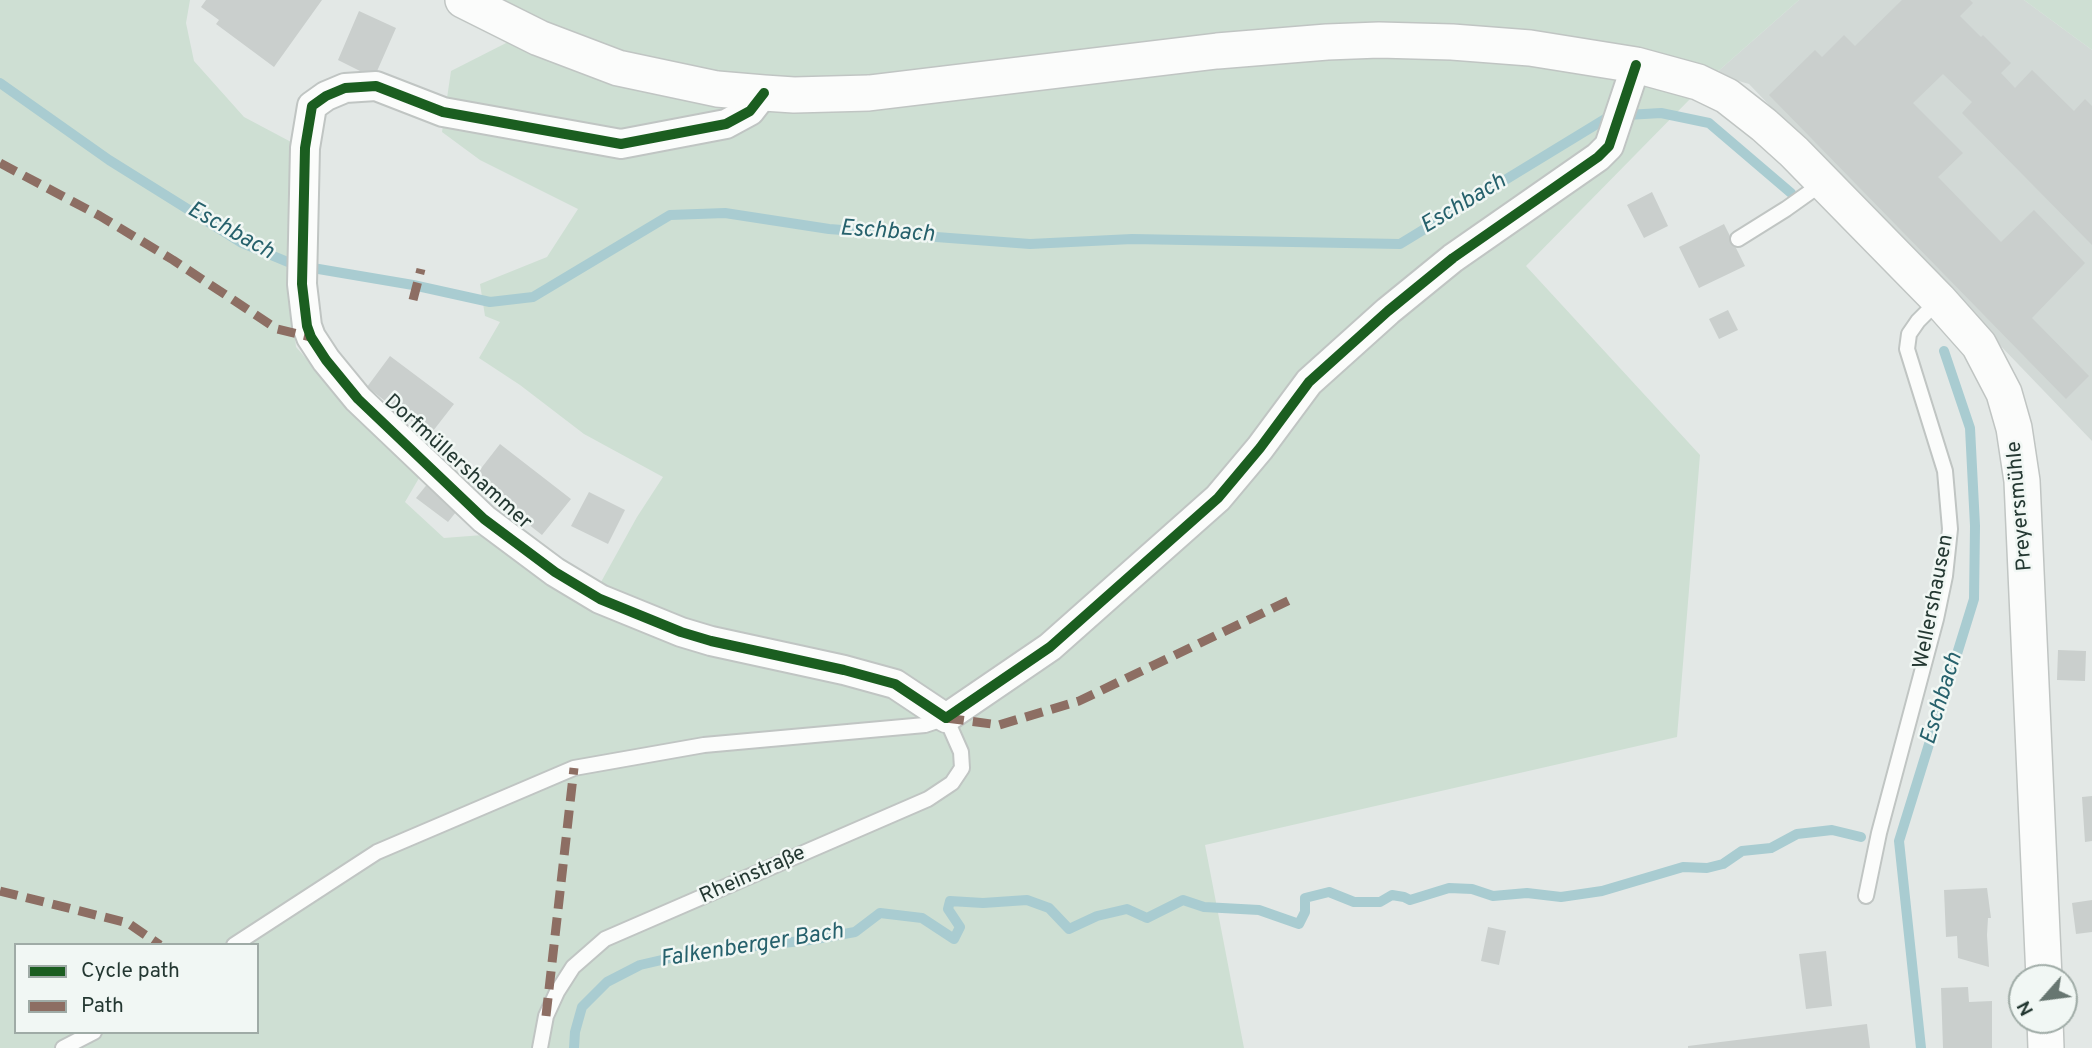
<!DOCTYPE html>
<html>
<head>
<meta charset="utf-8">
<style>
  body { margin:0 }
  #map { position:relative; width:2092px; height:1048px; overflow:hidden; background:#e3e8e6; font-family:Overpass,sans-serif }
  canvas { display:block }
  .legend { position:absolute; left:14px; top:943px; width:245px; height:91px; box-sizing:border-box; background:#f1f7f4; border:2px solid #9faba6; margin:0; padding:9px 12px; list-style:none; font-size:21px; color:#243832 }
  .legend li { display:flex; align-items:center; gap:14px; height:35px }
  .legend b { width:35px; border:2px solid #9faba6 }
  .north { position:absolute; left:2008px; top:964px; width:70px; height:70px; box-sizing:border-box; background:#f1f7f4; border:2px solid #9faba6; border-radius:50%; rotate:242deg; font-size:19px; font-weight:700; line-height:28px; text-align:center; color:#243832 }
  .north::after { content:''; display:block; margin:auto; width:24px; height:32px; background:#677671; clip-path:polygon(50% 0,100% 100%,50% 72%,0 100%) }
</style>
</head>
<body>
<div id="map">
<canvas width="2092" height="1048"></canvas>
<ul class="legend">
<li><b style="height:9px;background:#1b5e20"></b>Cycle path</li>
<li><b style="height:9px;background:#8d6e63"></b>Path</li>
</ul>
<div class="north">N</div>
</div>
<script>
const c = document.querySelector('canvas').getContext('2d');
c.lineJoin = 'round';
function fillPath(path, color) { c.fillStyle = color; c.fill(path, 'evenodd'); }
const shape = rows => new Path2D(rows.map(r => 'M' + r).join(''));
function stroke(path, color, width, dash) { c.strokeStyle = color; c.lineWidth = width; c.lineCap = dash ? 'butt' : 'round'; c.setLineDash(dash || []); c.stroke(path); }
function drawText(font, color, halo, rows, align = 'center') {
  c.font = font + ' Overpass,sans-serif'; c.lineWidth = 5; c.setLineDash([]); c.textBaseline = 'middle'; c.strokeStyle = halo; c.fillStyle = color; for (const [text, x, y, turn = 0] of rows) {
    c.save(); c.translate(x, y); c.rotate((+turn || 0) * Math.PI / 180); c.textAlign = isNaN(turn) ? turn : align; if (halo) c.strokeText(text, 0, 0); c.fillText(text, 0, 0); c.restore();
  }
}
fillPath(shape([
  [1799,0,2024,0,2092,50,2092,441,1749,84,1715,74]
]), '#d2d9d6');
fillPath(shape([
  [0,0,190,0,186,23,194,61,244,117,293,143,290,287,296,347,350,408,422,473,405,502,444,538,483,535,579,601,601,582,637,517,663,477,584,434,520,385,479,358,500,322,485,316,480,284,547,257,578,209,480,160,442,132,451,71,510,41,574,70,648,93,703,103,770,111,837,112,1360,53,1518,62,1661,85,1690,99,1526,266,1700,455,1677,737,1205,845,1244,1048,0,1048],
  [16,945,257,945,257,1032,16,1032],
  [494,0,1799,0,1715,74,1602,42,1451,23,1342,24,1214,36,894,74,818,80,748,76,683,67,623,52,562,32],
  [2024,0,2092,0,2092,50]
]), '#cedfd3');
stroke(shape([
  [0,83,109,160,242,243,295,265,413,285,490,302,533,297,670,215,725,213,829,229,1030,244,1132,239,1400,244,1610,116,1661,113,1709,123,1791,193],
  [574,1048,575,1032,582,1007,607,982,640,965,692,953,810,940,855,932,880,913,922,918,954,939,960,927,948,909,950,901,983,903,1027,900,1049,908,1069,929,1097,916,1127,909,1147,918,1183,900,1204,907,1259,910,1299,924,1305,912,1305,898,1329,892,1354,902,1380,902,1392,895,1404,897,1410,900,1449,888,1472,889,1493,896,1527,893,1561,897,1602,891,1683,867,1707,868,1723,864,1742,851,1771,848,1797,834,1832,830,1861,837],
  [1921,1048,1899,841,1974,599,1975,526,1970,428,1944,351]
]), '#a9ccd1', 10);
fillPath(shape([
  [206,0,322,0,274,67,216,24,219,20,201,7],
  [1902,0,1970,0,1973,3,1960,16,1981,37,1983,35,2011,63,2001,73,2015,88,2032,70,2074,111,2085,99,2092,106,2092,245,1962,113,1972,102,1943,74,1913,103,1963,153,1938,177,2001,242,2034,210,2085,263,2032,318,2089,376,2066,399,1769,95,1815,50,1822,57,1844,35,1855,46],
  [359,11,396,28,374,78,338,60],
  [1652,192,1668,226,1644,238,1627,205],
  [1724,224,1745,266,1699,288,1679,247],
  [1728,310,1738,330,1719,339,1709,319],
  [390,356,454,404,433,431,418,420,415,424,367,387],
  [500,444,571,499,542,535,472,480],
  [429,482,460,507,448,522,416,498],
  [589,492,625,510,608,544,571,526],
  [2058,650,2086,651,2085,681,2057,680],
  [2092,796,2092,841,2085,842,2082,797],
  [1987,888,1991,918,1988,918,1987,935,1989,967,1958,958,1957,936,1946,937,1944,890],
  [2092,900,2092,932,2076,934,2072,903],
  [1488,927,1506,931,1499,965,1481,961],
  [1826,951,1832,1006,1806,1009,1799,954],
  [1968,987,1969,1002,1992,1001,1992,1048,1943,1048,1941,988],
  [1867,1024,1870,1048,1688,1048,1688,1046]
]), '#cacfcd');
const service = shape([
  [1738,239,1786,209,1824,182],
  [1866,896,1879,833,1936,619,1945,576,1950,529,1945,471,1907,349,1909,334,1918,321,1938,301],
  [234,945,377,852,574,768,704,745,925,725,946,718,961,752,962,768,952,783,928,799,605,939,573,967,557,992,546,1016,540,1048],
  [63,1048,94,1032]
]);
const minor = shape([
  [764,93,750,111,726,124,621,144,443,112,376,86,345,88,326,96,312,106,305,148,302,284,307,326,311,337,326,360,358,399,484,519,555,572,600,599,681,632,711,641,844,670,895,684,946,718,1050,647,1218,498,1260,448,1309,382,1388,311,1453,258,1598,157,1609,146,1636,65]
]);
const tertiary = shape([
  [463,0,539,38,618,68,717,89,764,93,794,95,869,93,1217,51,1327,42,1379,40,1452,42,1530,48,1636,65,1698,82,1727,96,1764,125,1794,152,1939,300,1979,345,2004,393,2014,428,2022,481,2044,978],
  [2045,1020,2046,1048]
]);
stroke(service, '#c0c5c3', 18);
stroke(minor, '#c0c5c3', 32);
stroke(tertiary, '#c0c5c3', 38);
stroke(service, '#fbfcfb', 14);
stroke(minor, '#fbfcfb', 28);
stroke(tertiary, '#fbfcfb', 35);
stroke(shape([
  [0,163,100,216,173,260,277,329,311,337],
  [413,300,421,269],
  [946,718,999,725,1079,701,1292,599],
  [0,891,128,923,160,945],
  [546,1016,574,768]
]), '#8d6e63', 9, [18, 9]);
stroke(shape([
  [764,93,750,111,726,124,621,144,443,112,376,86,345,88,326,96,312,106,305,148,302,284,307,326,311,337,326,360,358,399,484,519,555,572,600,599,681,632,711,641,844,670,895,684,946,718,1050,647,1218,498,1260,448,1309,382,1388,311,1453,258,1598,157,1609,146,1636,65]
]), '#1b5e20', 10);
drawText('21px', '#243832', '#f1f7f4', [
  ["Dorfmüllershammer",457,463,42],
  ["Preyersmühle",2021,506,-95],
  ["Wellershausen",1935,602,-79],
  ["Rheinstraße",753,876,-24]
]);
drawText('italic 23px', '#26616c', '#f1f7f4', [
  ["Eschbach",1464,205,-31],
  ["Eschbach",230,232,29],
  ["Eschbach",887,233,4],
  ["Eschbach",1943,699,-73],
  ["Falkenberger Bach",752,947,-9]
]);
</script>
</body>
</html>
